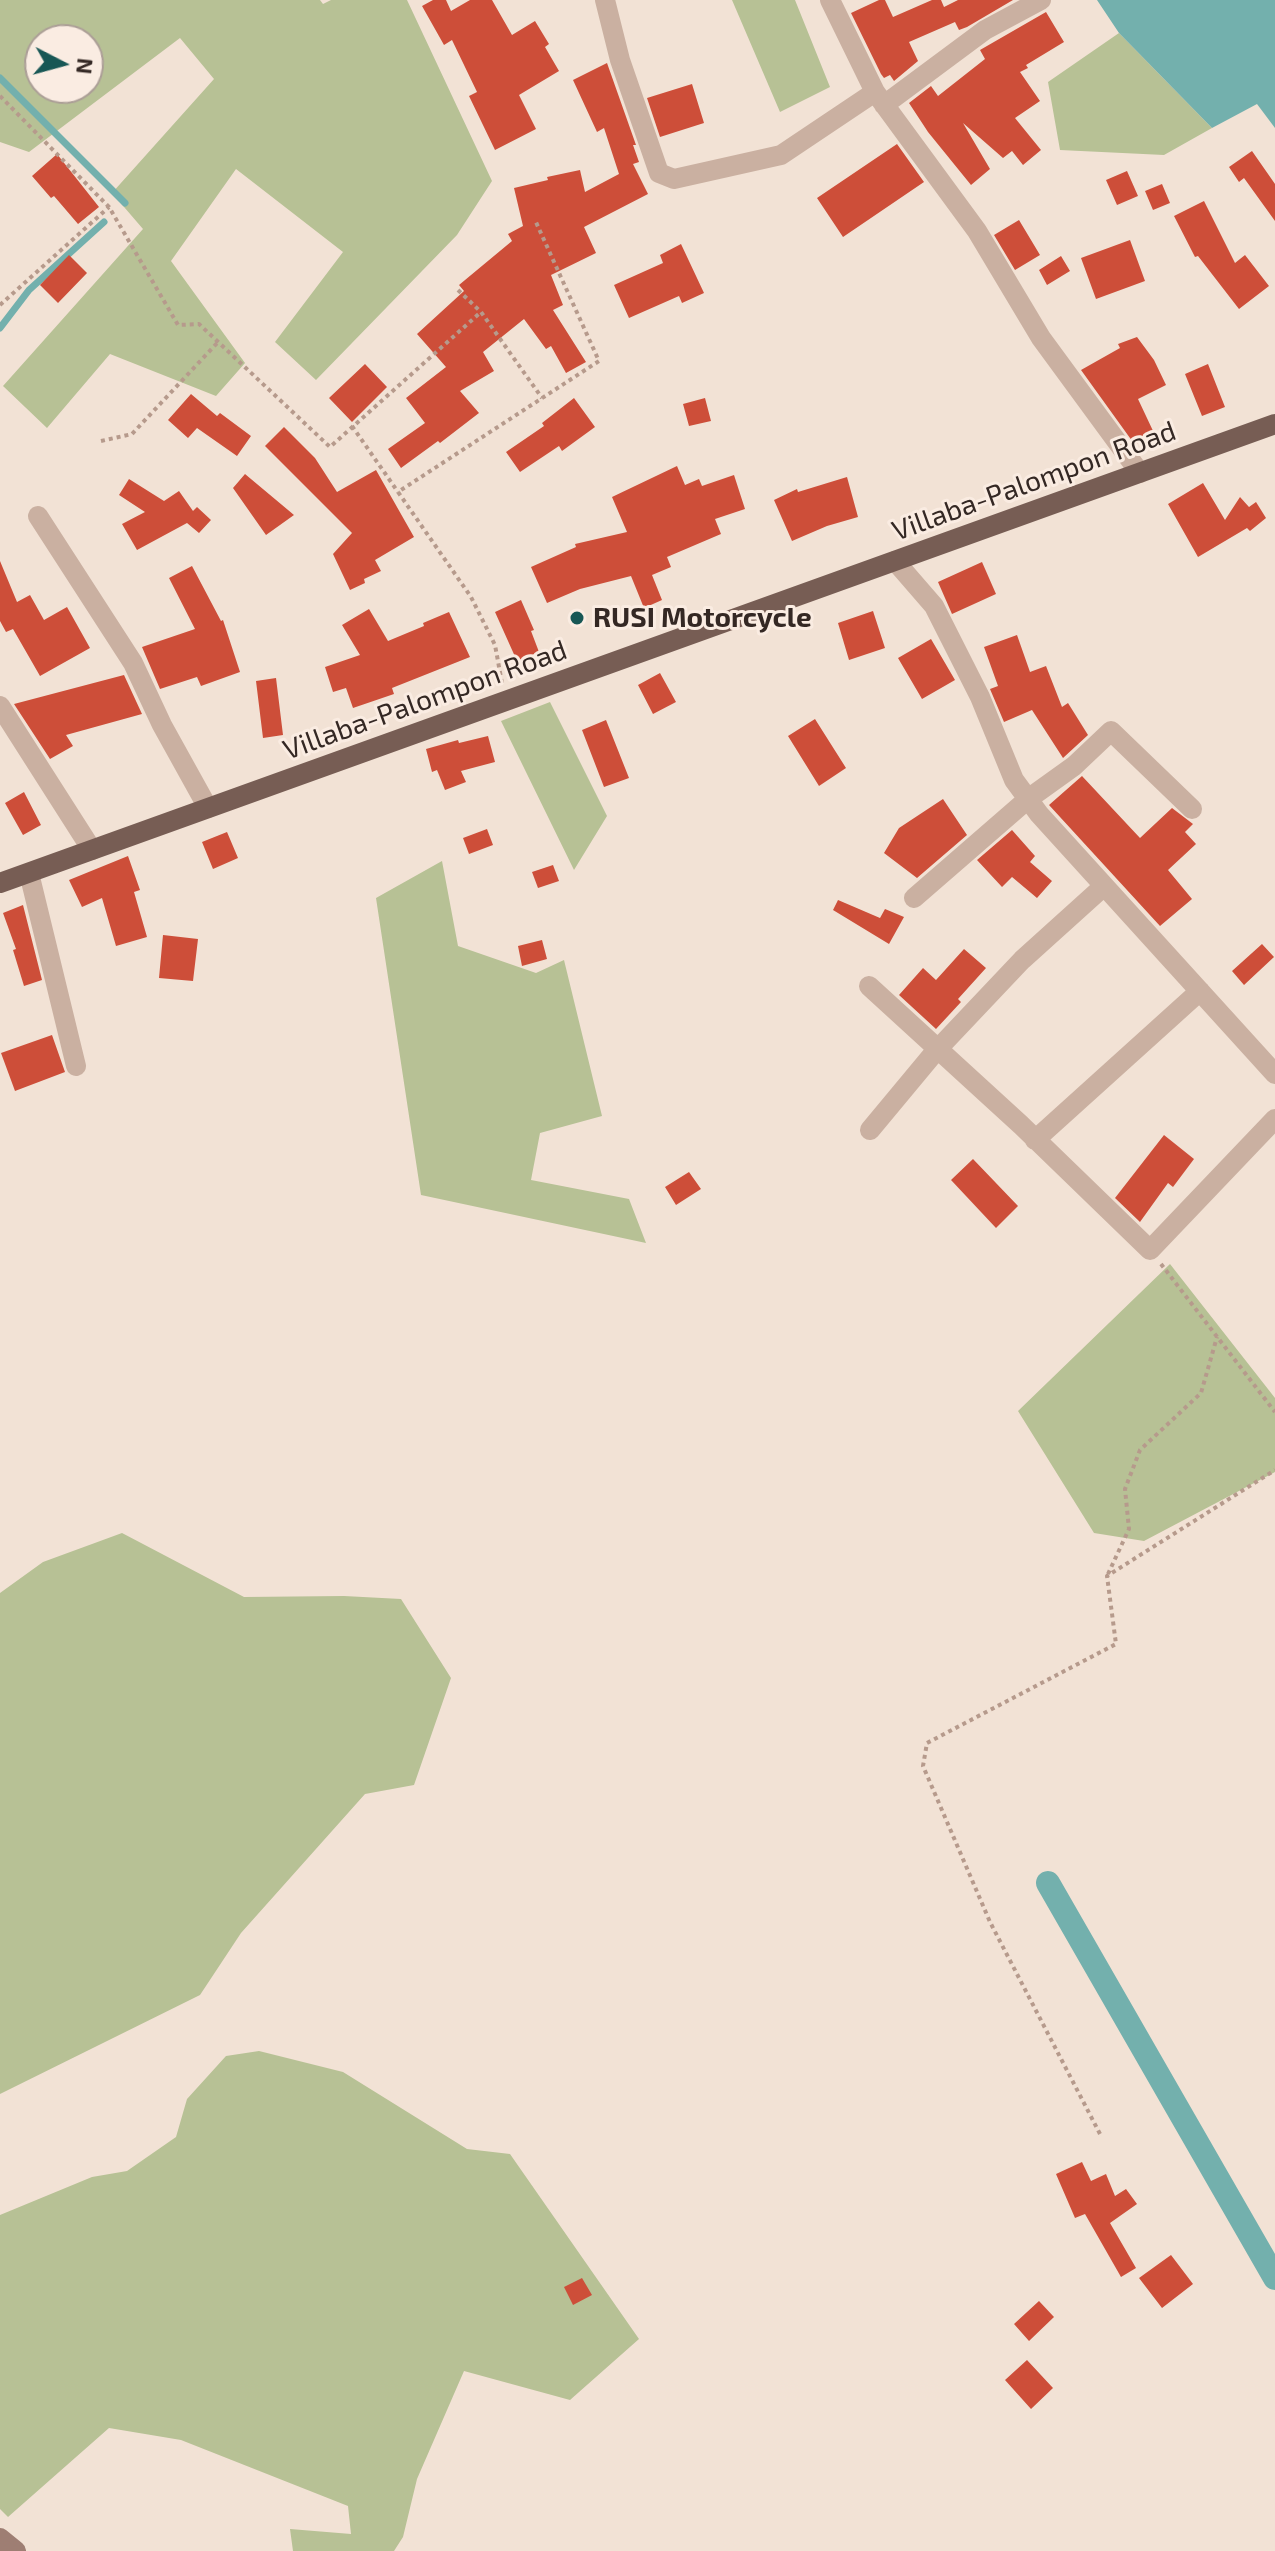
<!DOCTYPE html>
<html>
<head>
<meta charset="utf-8">
<style>
  body { margin:0 }
  #map { position:relative; width:1275px; height:2551px; overflow:hidden; background:#f2e2d5; font-family:"Exo 2",sans-serif }
  canvas { display:block }
  .north { position:absolute; left:24px; top:24px; width:80px; height:80px; box-sizing:border-box; background:#faece2; border:2px solid #ab9e96; border-radius:50%; rotate:96deg; font-size:22px; font-weight:700; line-height:32px; text-align:center; color:#342824 }
  .north::after { content:''; display:block; margin:auto; width:28px; height:36px; background:#185755; clip-path:polygon(50% 0,100% 100%,50% 72%,0 100%) }
</style>
</head>
<body>
<div id="map">
<canvas width="1275" height="2551"></canvas>
<div class="north">N</div>
</div>
<script>
const c = document.querySelector('canvas').getContext('2d');
c.lineJoin = 'round';
function fillPath(path, color) { c.fillStyle = color; c.fill(path, 'evenodd'); }
const shape = rows => new Path2D(rows.map(r => 'M' + r).join(''));
function stroke(path, color, width, dash) { c.strokeStyle = color; c.lineWidth = width; c.lineCap = dash ? 'butt' : 'round'; c.setLineDash(dash || []); c.stroke(path); }
function drawText(font, color, halo, rows, align = 'center') {
  c.font = font + ' "Exo 2",sans-serif'; c.lineWidth = 6; c.setLineDash([]); c.textBaseline = 'middle'; c.strokeStyle = halo; c.fillStyle = color; for (const [text, x, y, turn = 0] of rows) {
    c.save(); c.translate(x, y); c.rotate((+turn || 0) * Math.PI / 180); c.textAlign = isNaN(turn) ? turn : align; if (halo) c.strokeText(text, 0, 0); c.fillText(text, 0, 0); c.restore();
  }
}
fillPath(shape([
  [0,0,320,0,323,4,331,0,407,0,492,181,457,235,316,380,275,342,343,252,236,169,171,261,245,363,216,396,110,354,47,428,3,386,143,229,112,193,214,79,180,38,29,152,0,142],
  [40,40,88,40,88,88,40,88],
  [732,0,795,0,830,87,780,112],
  [1119,33,1212,128,1164,155,1060,150,1048,82],
  [550,702,607,816,574,870,501,721],
  [442,861,458,946,536,973,564,960,602,1116,540,1133,531,1180,629,1199,646,1243,421,1195,376,898],
  [1170,1264,1275,1398,1275,1472,1144,1541,1094,1533,1018,1411],
  [122,1533,244,1597,344,1596,401,1599,451,1678,414,1785,365,1794,241,1933,200,1995,0,2094,0,1593,43,1562],
  [259,2051,343,2072,467,2149,510,2154,639,2339,570,2400,464,2371,417,2479,403,2537,394,2551,293,2551,290,2529,351,2534,348,2506,181,2440,109,2428,8,2517,0,2509,0,2215,92,2177,127,2171,176,2137,187,2099,226,2056]
]), '#b7c195');
fillPath(shape([
  [1097,0,1275,0,1275,128,1257,104,1212,128,1119,33]
]), '#73b0ad');
stroke(shape([
  [0,78,125,203],
  [0,328,29,290,104,222]
]), '#73b0ad', 7);
stroke(shape([
  [1048,1883,1275,2278]
]), '#73b0ad', 24);
fillPath(shape([
  [433,0,446,0,451,11,470,0,492,0,512,35,535,21,549,44,545,47,559,71,519,95,536,129,495,150,469,96,477,92,452,40,444,45,422,6],
  [879,0,885,0,893,17,932,0,941,0,944,7,958,0,1013,0,967,27,959,30,955,22,909,42,918,61,894,81,890,75,884,78,881,74,851,13],
  [1046,12,1064,42,1026,65,1028,68,1020,72,1040,101,1015,118,1041,150,1023,165,1012,151,1003,158,963,123,990,169,971,185,928,132,909,103,931,86,938,96,985,59,980,50],
  [607,63,636,145,633,145,639,162,633,164,648,194,584,227,596,253,551,275,563,305,553,310,586,362,566,373,551,346,546,349,524,319,483,352,494,371,460,391,479,413,440,443,438,441,401,468,388,449,425,423,406,398,446,367,417,334,464,291,459,285,512,241,508,234,523,226,514,188,548,180,547,177,580,170,585,192,619,174,604,128,597,132,573,80],
  [692,84,704,123,660,137,647,98],
  [897,144,924,182,843,237,817,198],
  [1252,151,1275,184,1275,221,1244,178,1239,182,1229,167],
  [57,154,99,207,78,224,54,196,51,198,32,176],
  [1127,171,1138,196,1117,205,1106,180],
  [1162,184,1170,203,1153,210,1145,191],
  [1204,201,1235,263,1245,255,1269,286,1239,309,1198,256,1195,257,1174,216],
  [1019,220,1040,255,1015,270,994,235],
  [1130,240,1145,281,1096,299,1081,258],
  [681,244,704,293,682,303,679,296,629,318,614,285,663,263,660,255],
  [69,255,87,273,58,303,40,285],
  [1061,256,1070,271,1047,285,1039,270],
  [1137,337,1154,360,1166,385,1138,399,1154,433,1135,445,1081,370,1120,348,1118,344],
  [365,364,387,387,352,422,329,398],
  [1208,364,1225,407,1202,416,1185,374],
  [191,394,217,416,220,413,251,436,237,456,197,428,188,438,168,420],
  [574,398,595,427,562,451,559,446,520,472,506,452,544,426,542,423],
  [705,398,711,421,689,426,683,404],
  [284,427,315,458,337,492,376,470,414,537,375,560,381,571,364,579,365,583,350,590,333,554,352,533,265,446],
  [677,466,685,485,699,479,702,486,734,475,745,509,715,519,721,534,667,557,671,567,652,575,662,600,644,608,631,576,580,589,547,603,531,567,576,547,575,544,627,532,612,497],
  [245,474,294,515,266,535,233,488],
  [847,477,858,517,827,526,792,541,774,500,797,489,798,492],
  [129,479,164,501,179,491,193,511,197,507,211,520,199,533,187,523,137,550,122,524,145,512,119,495],
  [1203,483,1225,520,1240,497,1249,507,1256,502,1266,518,1250,531,1247,528,1198,557,1168,504],
  [0,561,17,602,30,595,44,620,67,607,90,648,40,676,13,629,6,632,0,621],
  [982,562,996,594,952,614,938,582],
  [192,566,221,621,223,620,240,672,201,686,197,677,160,689,142,647,195,629,169,578],
  [521,600,534,630,531,631,539,652,517,661,495,612],
  [369,609,388,641,424,626,423,623,449,612,470,657,392,688,394,694,353,708,346,688,333,692,325,667,360,655,342,625],
  [873,611,885,648,849,660,838,623],
  [1017,635,1030,672,1046,666,1062,707,1068,703,1088,735,1063,758,1032,710,1004,722,990,689,998,686,984,647],
  [931,639,955,680,922,699,898,658],
  [660,673,676,702,653,714,638,685],
  [124,675,142,714,66,735,73,746,50,759,14,704],
  [276,678,283,735,263,738,256,681],
  [815,719,846,768,819,786,788,736],
  [606,720,629,778,604,787,582,730],
  [488,736,495,762,461,771,466,782,445,790,437,770,432,772,426,749,458,740,459,743],
  [1082,776,1140,838,1172,808,1193,824,1185,832,1196,844,1168,870,1192,899,1160,926,1049,805],
  [24,792,41,825,23,835,5,803],
  [943,799,967,835,917,878,884,853,899,828],
  [487,829,493,845,469,854,463,838],
  [1012,830,1035,856,1030,862,1052,881,1037,898,1012,877,1002,887,977,860],
  [227,832,238,858,213,869,202,842],
  [128,856,140,890,134,892,147,937,116,946,102,898,82,907,69,880],
  [553,865,559,881,538,888,532,872],
  [838,900,880,918,885,909,904,917,889,944,833,910],
  [23,905,42,980,24,986,13,950,16,949,3,913],
  [163,935,198,939,193,981,159,978],
  [542,940,547,959,522,966,518,946],
  [1262,944,1274,957,1244,985,1232,971],
  [964,949,986,968,958,999,961,1002,936,1029,899,995,923,968,936,980],
  [52,1035,65,1072,15,1091,1,1053],
  [1164,1135,1194,1159,1173,1187,1168,1183,1140,1222,1115,1198],
  [973,1159,1018,1206,996,1228,951,1180],
  [689,1172,701,1189,676,1205,665,1187],
  [1082,2162,1091,2181,1106,2174,1115,2196,1126,2189,1137,2204,1110,2223,1136,2268,1121,2277,1085,2214,1075,2218,1056,2174],
  [1171,2255,1193,2284,1162,2308,1139,2278],
  [582,2278,592,2295,573,2305,564,2287],
  [1039,2301,1054,2317,1029,2341,1014,2324],
  [1027,2360,1053,2388,1031,2409,1005,2380]
]), '#cd4e39');
stroke(shape([
  [0,96,109,207,178,325,199,324,330,447,481,312],
  [458,290,481,312,542,398],
  [0,305,109,207],
  [352,426,398,492],
  [101,441,132,434,219,341],
  [502,683,495,645,471,597,398,492,599,361,535,220],
  [1161,1264,1275,1412],
  [1108,1574,1129,1529,1125,1489,1140,1450,1201,1393,1217,1337],
  [1100,2134,990,1922,923,1766,927,1743,1116,1644,1107,1576,1275,1470]
]), '#b69a8c', 4, [4, 4]);
stroke(shape([
  [605,0,620,60,659,173,674,179,781,155,875,92],
  [830,0,875,92,977,231,1041,338,1140,473],
  [884,105,985,30,1041,0],
  [38,516,133,663,162,725,208,808],
  [895,561,934,606,980,697,1014,780,1039,814,1275,1074],
  [0,706,92,850],
  [29,873,76,1066],
  [914,898,1028,799,1074,766,1111,731,1192,809],
  [869,986,1021,1125,1150,1250,1275,1119],
  [870,1130,934,1053,1022,960,1104,886],
  [1035,1140,1200,991]
]), '#cab0a1', 20);
stroke(shape([
  [0,2538,16,2551]
]), '#9e7e73', 20);
stroke(shape([
  [0,883,1275,424]
]), '#775d54', 20);
for (const [x, y, r, color] of [
  [577,618,8,"#185755"]
]) { const dot = new Path2D(); dot.arc(x, y, r, 0, 2 * Math.PI); c.fillStyle = color; c.fill(dot); stroke(dot, '#faece2', 3); }
drawText('28px', '#342824', '#faece2', [
  ["Villaba-Palompon Road",1034,481,-20],
  ["Villaba-Palompon Road",425,700,-20]
]);
drawText('bold 28px', '#342824', '#faece2', [
  ["RUSI Motorcycle",593,618]
], 'left');
</script>
</body>
</html>
